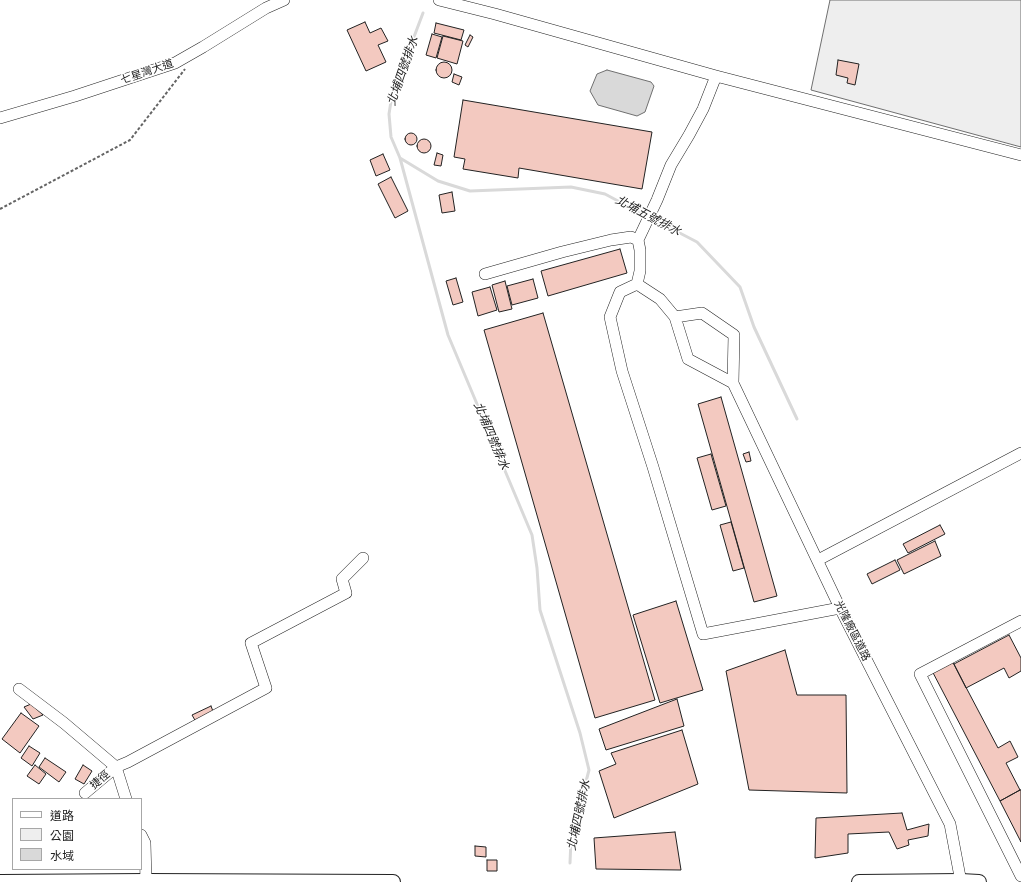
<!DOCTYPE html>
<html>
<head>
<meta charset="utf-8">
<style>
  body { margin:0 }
  #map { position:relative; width:1021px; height:882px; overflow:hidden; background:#fff; font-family:"Work Sans","Noto Sans TC",sans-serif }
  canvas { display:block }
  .legend { position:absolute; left:12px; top:798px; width:130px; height:72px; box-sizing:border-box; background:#fff; border:1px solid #a7a7a7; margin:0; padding:5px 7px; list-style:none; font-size:12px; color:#222 }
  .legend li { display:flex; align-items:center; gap:8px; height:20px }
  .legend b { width:20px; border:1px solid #a7a7a7 }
</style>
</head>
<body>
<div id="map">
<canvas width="1021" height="882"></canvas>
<ul class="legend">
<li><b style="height:5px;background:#fff"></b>道路</li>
<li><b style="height:11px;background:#eee"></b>公園</li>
<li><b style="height:11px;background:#d9d9d9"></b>水域</li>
</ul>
</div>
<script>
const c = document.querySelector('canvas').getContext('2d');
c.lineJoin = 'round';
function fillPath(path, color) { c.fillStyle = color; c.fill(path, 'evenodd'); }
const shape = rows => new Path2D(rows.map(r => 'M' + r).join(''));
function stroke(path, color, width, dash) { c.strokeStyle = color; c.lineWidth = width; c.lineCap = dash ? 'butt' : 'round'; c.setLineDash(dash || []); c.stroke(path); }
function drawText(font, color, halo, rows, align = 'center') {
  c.font = font + ' "Work Sans","Noto Sans TC",sans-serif'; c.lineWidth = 3; c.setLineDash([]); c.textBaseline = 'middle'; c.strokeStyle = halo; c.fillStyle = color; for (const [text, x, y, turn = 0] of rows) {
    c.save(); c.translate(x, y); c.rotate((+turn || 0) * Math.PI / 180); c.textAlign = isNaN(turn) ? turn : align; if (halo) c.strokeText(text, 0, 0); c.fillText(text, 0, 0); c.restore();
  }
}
const green = shape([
  [830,0,1021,0,1021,147,811,90,830,0]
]);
fillPath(green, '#eee');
stroke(green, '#6f6f6f', 1);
const water = shape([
  [607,70,651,82,654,86,645,112,637,116,598,105,590,91,597,74,607,70]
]);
fillPath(water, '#d9d9d9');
stroke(water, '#6f6f6f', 1);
stroke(shape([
  [423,13,392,95,389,114,391,137,400,158,448,335,532,535,537,568,540,610,580,733,589,770,571,839,570,863],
  [400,158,438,181,470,191,571,187,605,194,646,216],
  [651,218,697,242,740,287,754,327,797,419]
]), '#d9d9d9', 3);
const building = shape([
  [365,22,370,33,381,28,388,41,378,45,386,62,366,71,347,30,365,22],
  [436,23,464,30,461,40,434,33,436,23],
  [432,34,442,37,436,58,426,55,432,34],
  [470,35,473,37,468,47,465,45,470,35],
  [443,36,463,41,457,64,437,58,443,36],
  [838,60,859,64,855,85,847,83,848,78,836,75,838,60],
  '436 70a8 8 0 1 1 16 0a8 8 0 1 1-16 0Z',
  [454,74,462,77,459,85,452,82,454,74],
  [463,100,652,132,642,189,519,168,518,178,463,169,465,159,454,157,463,100],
  '405 139a6 6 0 1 1 12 0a6 6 0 1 1-12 0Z',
  '417 146a7 7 0 1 1 14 0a7 7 0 1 1-14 0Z',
  [437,153,443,155,441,166,434,165,437,153],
  [383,154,390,170,376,176,370,160,383,154],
  [391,177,408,211,395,218,378,184,391,177],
  [452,192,455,211,442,213,439,195,452,192],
  [620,249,627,273,548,296,541,271,620,249],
  [456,278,463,302,453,305,446,281,456,278],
  [533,279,538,298,512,305,507,286,533,279],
  [505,281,512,309,499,312,492,285,505,281],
  [490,287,497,310,478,316,472,292,490,287],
  [543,313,655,700,595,718,484,330,543,313],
  [721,397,777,596,754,602,698,404,721,397],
  [749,452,751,461,746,462,743,454,749,452],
  [711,454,726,506,712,510,697,458,711,454],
  [731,522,744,568,733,571,720,525,731,522],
  [940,525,945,534,908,553,903,544,940,525],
  [935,541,941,556,904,574,897,560,935,541],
  [895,560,900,570,872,584,867,574,895,560],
  [676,601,703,690,660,703,633,615,676,601],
  [1009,635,1021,658,1021,671,1009,678,1004,668,966,688,954,664,1009,635],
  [785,650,797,695,846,695,847,793,749,790,726,671,785,650],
  [950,657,998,748,1010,741,1018,757,1006,763,1020,790,1000,801,930,667,950,657],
  [677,699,684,726,606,750,599,729,677,699],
  [31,704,43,715,33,719,24,707,31,704],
  [211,706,214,714,196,722,192,715,211,706],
  [21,713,39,726,20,753,2,739,21,713],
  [682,730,698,784,614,818,599,771,616,764,611,753,682,730],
  [29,746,40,753,32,766,21,758,29,746],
  [45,758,66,772,59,782,39,767,45,758],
  [35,765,46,774,39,784,27,776,35,765],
  [83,765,92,771,84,784,75,779,83,765],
  [1020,790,1021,790,1021,842,1000,801,1020,790],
  [902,813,907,830,929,824,928,836,908,840,909,845,897,849,889,832,848,834,848,853,815,858,816,818,902,813],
  [675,832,681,870,596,869,594,838,675,832],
  [475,846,486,847,486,857,475,856,475,846],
  [487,860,497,860,497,871,487,871,487,860]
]);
fillPath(building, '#f3c9c0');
stroke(building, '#222', 1);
const minor = shape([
  [439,0,495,14,716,76,1021,155],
  [0,118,75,96,175,63,203,47,266,8,284,0],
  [638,240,657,200,671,165,689,135,703,109,716,76],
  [485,274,562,252,611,240,631,237,638,240,640,250,640,271,637,284],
  [675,317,660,299,637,284,620,292,610,317,622,371,653,467,703,634,840,608],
  [733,383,688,359,675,317,702,313,734,335,733,383,840,608,950,824,961,882],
  [818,560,1021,453],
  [1021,621,920,674,1021,876],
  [19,689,64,723,116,767,126,799],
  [85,793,116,767,128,762,266,688,251,643,346,593,342,579,363,558],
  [141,835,145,843,146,881]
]);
const major = shape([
  [0,882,146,881,393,882],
  [859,882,961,881,979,882]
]);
stroke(minor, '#222', 12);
stroke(major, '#222', 16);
stroke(shape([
  [0,209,130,140,185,69]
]), '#646464', 2, [3, 2]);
stroke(minor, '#fff', 11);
stroke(major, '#fff', 14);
drawText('11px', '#222', '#fff', [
  ["七星灣大道",147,72,-19],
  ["光隆廠區道路",852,631,63],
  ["捷徑",100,780,-40]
]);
drawText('italic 12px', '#222', '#fff', [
  ["北埔四號排水",403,71,-71],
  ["北埔五號排水",648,216,28],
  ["北埔四號排水",491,436,67],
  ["北埔四號排水",579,815,-78]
]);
</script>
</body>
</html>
